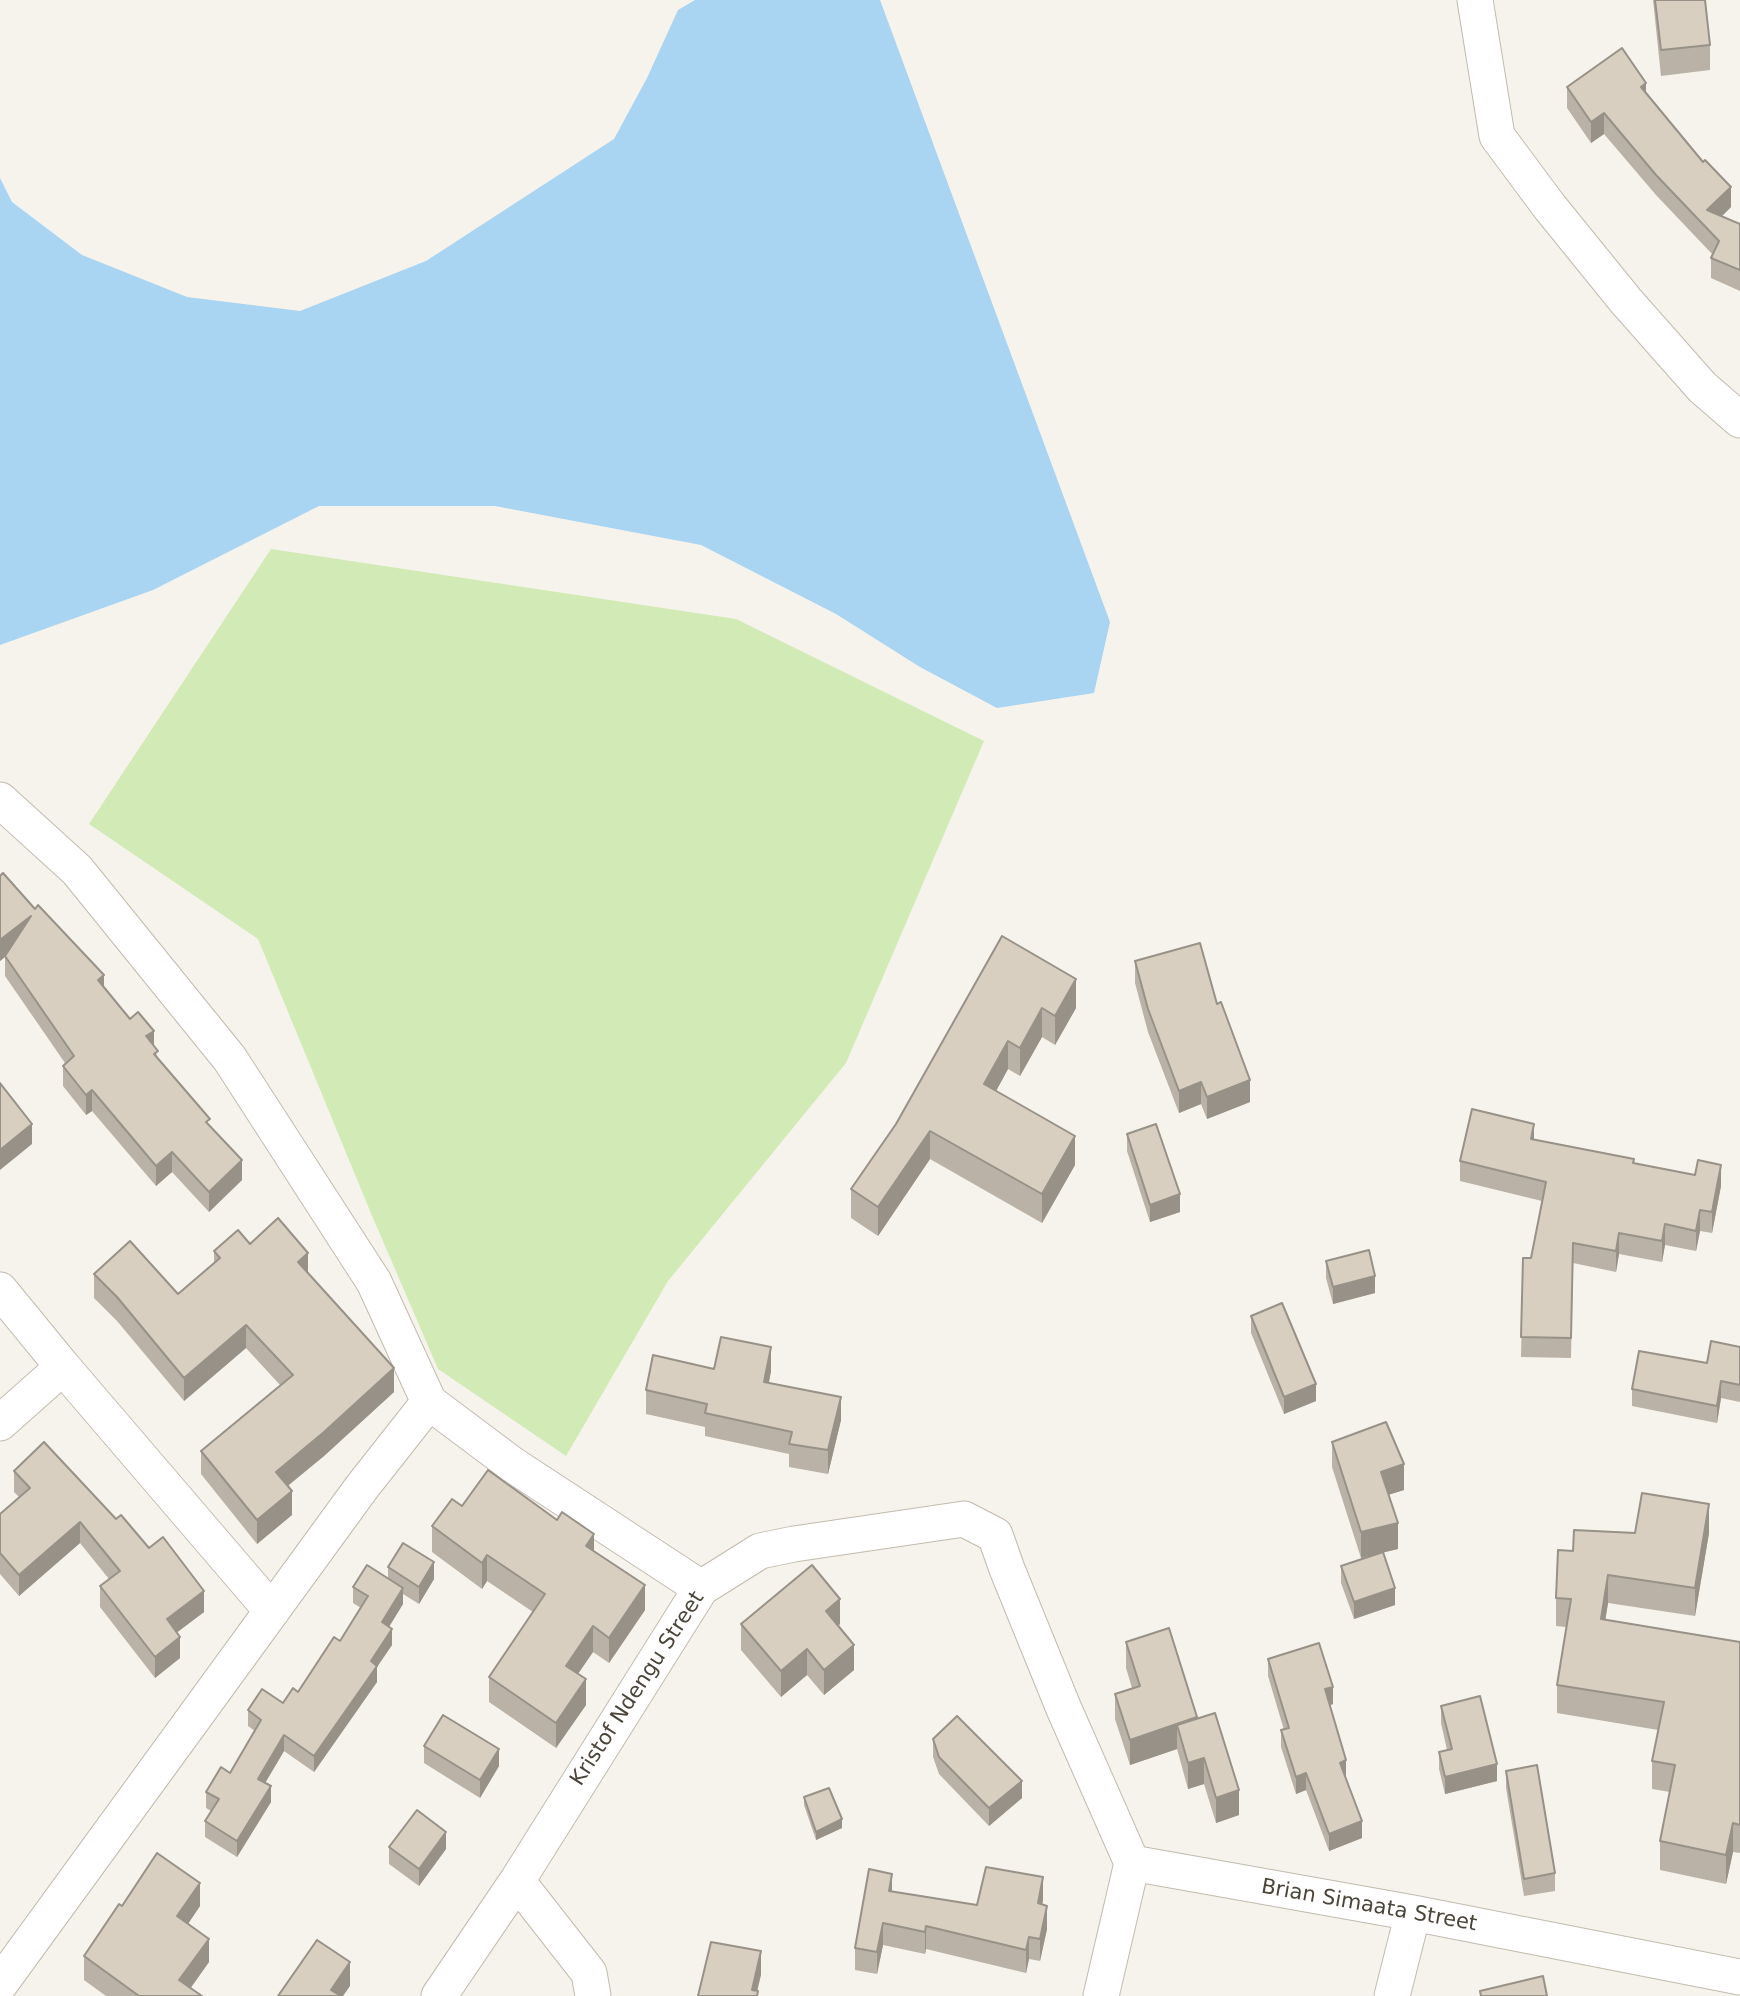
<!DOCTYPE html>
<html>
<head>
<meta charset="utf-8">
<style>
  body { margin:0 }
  canvas { display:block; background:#f6f3ec }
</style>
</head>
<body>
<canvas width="1740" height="1996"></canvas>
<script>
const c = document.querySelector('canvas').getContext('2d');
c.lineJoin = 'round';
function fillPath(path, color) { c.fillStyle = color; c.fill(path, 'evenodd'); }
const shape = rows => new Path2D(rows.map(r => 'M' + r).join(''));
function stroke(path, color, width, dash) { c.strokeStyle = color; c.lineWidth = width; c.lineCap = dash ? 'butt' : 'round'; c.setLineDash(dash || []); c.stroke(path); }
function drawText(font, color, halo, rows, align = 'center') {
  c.font = font + ' "DejaVu Sans",sans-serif'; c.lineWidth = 5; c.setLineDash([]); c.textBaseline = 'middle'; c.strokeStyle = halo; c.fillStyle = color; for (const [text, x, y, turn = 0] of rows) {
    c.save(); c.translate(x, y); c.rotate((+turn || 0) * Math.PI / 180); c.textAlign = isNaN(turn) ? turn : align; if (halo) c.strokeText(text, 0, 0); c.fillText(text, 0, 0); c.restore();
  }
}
fillPath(shape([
  [271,549,736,619,984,741,846,1063,668,1281,566,1456,438,1369,370,1211,258,939,89,824]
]), '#d2eab5');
fillPath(shape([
  [695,0,880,0,1110,622,1094,693,997,708,920,667,836,614,701,545,495,506,319,506,153,590,0,645,0,178,12,202,82,255,187,297,300,311,426,261,614,139,647,78,678,10]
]), '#a9d4f2');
const street = shape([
  [1475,0,1497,136,1549,206,1626,301,1702,387,1740,420],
  [0,800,77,870,230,1059,374,1282,429,1402,513,1465,701,1588],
  [0,1290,63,1367,272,1611],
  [0,1423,63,1367],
  [517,1881,589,1973,593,1996],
  [0,1984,362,1487,429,1402],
  [439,1996,517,1881,701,1588,760,1551,794,1544,964,1519,995,1535,1007,1569,1064,1709,1132,1863],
  [1101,1996,1132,1863,1413,1913,1740,1977],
  [1392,1996,1413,1913]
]);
stroke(street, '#c2bbae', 37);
stroke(street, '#fff', 35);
fillPath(shape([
  [1653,0,1705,0,1710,45,1710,70,1661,76],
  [1567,87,1646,94,1731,207,1722,216,1740,224,1740,291,1711,278,1711,258,1713,255,1656,195,1604,134,1591,143,1567,108],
  [0,876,104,988,154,1046,158,1059,210,1126,242,1180,209,1212,172,1172,156,1186,92,1111,86,1115,63,1086,63,1066,65,1063,5,976,5,956,0,961],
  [1002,936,1076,1008,1055,1045,1042,1037,1020,1076,1008,1069,996,1091,1075,1165,1042,1223,930,1159,878,1236,851,1218,851,1189,896,1124],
  [1135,961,1217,1004,1250,1102,1207,1119,1201,1104,1179,1113,1148,1032,1135,983],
  [1127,1134,1180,1212,1150,1222,1127,1151],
  [1534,1140,1634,1163,1721,1186,1712,1233,1700,1231,1696,1251,1665,1245,1662,1262,1619,1254,1616,1272,1573,1263,1571,1358,1521,1357,1523,1258,1531,1258,1542,1201,1460,1181,1460,1161],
  [250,1244,308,1274,394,1392,324,1456,288,1486,292,1515,257,1544,201,1474,201,1451,280,1385,246,1348,184,1401,117,1321,94,1298,94,1274,178,1294,214,1264,214,1251],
  [1326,1261,1375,1293,1333,1304,1326,1278],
  [1251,1316,1316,1401,1284,1414,1251,1333],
  [1740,1347,1740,1402,1721,1398,1717,1423,1632,1406,1632,1389,1707,1363],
  [714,1369,771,1371,769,1383,841,1420,828,1474,789,1467,789,1454,705,1436,705,1427,646,1414,646,1390],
  [1332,1442,1404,1490,1388,1495,1398,1549,1383,1552,1395,1605,1354,1619,1341,1583,1341,1566,1375,1554,1361,1558,1332,1467],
  [14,1471,116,1519,149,1548,204,1612,177,1632,180,1658,155,1678,100,1607,100,1586,109,1579,80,1543,19,1596,0,1574,0,1514,19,1497,14,1492],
  [462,1506,594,1551,645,1610,609,1663,593,1652,578,1674,586,1705,556,1748,489,1702,489,1677,533,1612,487,1581,482,1589,432,1552,432,1526],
  [1635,1533,1709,1533,1695,1616,1608,1603,1605,1620,1740,1642,1740,1853,1733,1852,1726,1884,1660,1870,1660,1841,1670,1792,1652,1789,1652,1761,1658,1730,1557,1713,1557,1685,1566,1627,1556,1626,1556,1598,1573,1551],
  [388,1567,434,1579,419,1604,403,1594,403,1604,389,1627,392,1645,377,1667,377,1682,314,1772,284,1751,265,1783,271,1802,237,1857,205,1837,205,1821,211,1811,206,1808,206,1792,230,1773,255,1731,248,1726,248,1710,283,1703,298,1692,340,1641,361,1608,353,1603,353,1587,388,1578],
  [741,1624,840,1624,838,1626,854,1670,824,1695,807,1675,781,1697,741,1650],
  [1126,1642,1197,1719,1239,1815,1216,1823,1204,1784,1188,1789,1177,1749,1130,1765,1115,1719,1115,1694,1132,1688,1126,1668],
  [1268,1659,1333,1704,1330,1705,1346,1778,1362,1838,1329,1851,1306,1790,1296,1794,1281,1747,1281,1730,1284,1730,1268,1676],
  [1441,1706,1497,1781,1445,1794,1439,1769,1439,1752,1447,1750,1441,1723],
  [933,1739,1022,1798,989,1826,939,1774,933,1757],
  [424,1746,499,1766,480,1798,424,1763],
  [1506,1771,1555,1873,1555,1891,1524,1896,1506,1788],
  [804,1797,842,1828,816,1840,804,1805],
  [389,1847,446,1849,419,1886,389,1864],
  [892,1891,977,1905,1043,1900,1042,1904,1047,1929,1040,1961,1029,1959,1026,1973,926,1949,925,1954,883,1945,877,1974,855,1970,855,1948],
  [122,1906,200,1906,188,1924,209,1962,190,1988,202,1996,106,1996,84,1980,84,1956]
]), '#bab2a6');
fillPath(shape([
  [1646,83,1646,104,1641,87],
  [1604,113,1604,134,1591,143,1591,122],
  [1731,187,1731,207,1708,230,1707,210],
  [31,916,31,936,0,961,0,940],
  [104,975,104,995,98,980],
  [1076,979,1076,1008,1055,1045,1055,1016],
  [1042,1008,1042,1037,1020,1076,1020,1048],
  [154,1031,154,1051,146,1036],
  [1008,1041,1008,1069,984,1113,984,1084],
  [1250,1080,1250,1102,1207,1119,1207,1097],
  [1201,1082,1201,1104,1179,1113,1179,1091],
  [92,1090,92,1111,86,1115,86,1095],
  [32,1124,32,1144,0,1170,0,1150],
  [1534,1124,1534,1145,1531,1139],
  [930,1131,930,1159,878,1236,878,1207],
  [1075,1136,1075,1165,1042,1223,1042,1194],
  [172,1152,172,1172,156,1186,156,1166],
  [242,1160,242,1180,209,1212,209,1192],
  [1721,1165,1721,1186,1712,1233,1712,1212],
  [1180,1194,1180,1212,1150,1222,1150,1205],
  [1700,1210,1700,1231,1696,1251,1696,1231],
  [1665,1224,1665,1245,1662,1262,1662,1241],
  [1619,1233,1619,1254,1616,1272,1616,1251],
  [308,1253,308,1277,298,1262],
  [1375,1276,1375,1293,1333,1304,1333,1287],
  [246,1325,246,1348,184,1401,184,1378],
  [771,1347,771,1371,764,1405,764,1382],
  [394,1368,394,1392,324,1456,276,1495,276,1472],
  [1721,1381,1721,1398,1717,1423,1717,1406],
  [1316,1384,1316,1401,1284,1414,1284,1397],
  [841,1397,841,1420,828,1474,828,1450],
  [1404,1464,1404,1490,1381,1497,1381,1472],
  [292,1491,292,1515,257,1544,257,1520],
  [1709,1504,1709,1533,1695,1616,1695,1588],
  [80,1522,80,1543,19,1596,19,1575],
  [1398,1523,1398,1549,1361,1558,1361,1532],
  [594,1534,594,1559,586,1546],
  [487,1555,487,1581,482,1589,482,1563],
  [434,1562,434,1579,419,1604,419,1587],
  [1608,1575,1608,1603,1601,1648,1601,1619],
  [645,1585,645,1610,609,1663,609,1638],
  [403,1588,403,1604,382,1638,382,1622],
  [1395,1588,1395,1605,1354,1619,1354,1602],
  [204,1591,204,1612,167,1640,167,1619],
  [840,1599,840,1624,826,1636,826,1611],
  [593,1626,593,1652,566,1691,566,1666],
  [392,1629,392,1645,377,1667,377,1682,314,1772,314,1756,371,1661],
  [180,1637,180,1658,155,1678,155,1657],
  [854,1645,854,1670,824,1695,824,1670],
  [807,1649,807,1675,781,1697,781,1671],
  [586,1679,586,1705,556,1748,556,1723],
  [1333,1687,1333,1704,1325,1707,1325,1689],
  [1197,1717,1197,1743,1177,1725,1177,1749,1130,1765,1130,1740],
  [284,1735,284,1751,258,1795,258,1779],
  [499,1749,499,1766,480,1798,480,1780],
  [1204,1758,1204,1784,1188,1789,1188,1763],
  [1346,1760,1346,1778,1340,1780,1340,1763],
  [1497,1764,1497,1781,1445,1794,1445,1777],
  [1306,1773,1306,1790,1296,1794,1296,1777],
  [1022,1781,1022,1798,989,1826,989,1808],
  [271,1786,271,1802,237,1857,237,1841],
  [1239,1790,1239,1815,1216,1823,1216,1798],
  [842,1819,842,1828,816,1840,816,1832],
  [1362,1821,1362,1838,1329,1851,1329,1834],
  [1733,1823,1733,1852,1726,1884,1726,1855],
  [446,1832,446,1849,419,1886,419,1869],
  [892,1874,892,1896,889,1891],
  [1043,1877,1043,1900,1038,1925,1038,1903],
  [200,1883,200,1906,177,1940,177,1916],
  [1047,1906,1047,1929,1040,1961,1040,1939],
  [883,1923,883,1945,877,1974,877,1952],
  [926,1926,926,1949,925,1954,925,1932],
  [1029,1937,1029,1959,1026,1973,1026,1950],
  [209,1939,209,1962,185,1996,179,1980],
  [761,1951,761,1975,756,1996,752,1990],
  [350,1962,350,1986,343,1996,331,1996,331,1990]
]), '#979187');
const building = shape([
  [1655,0,1705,0,1710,45,1661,50,1655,0],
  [1622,48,1646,83,1641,87,1703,162,1705,160,1731,187,1707,210,1740,224,1740,270,1711,258,1719,241,1656,175,1604,113,1591,122,1567,87,1622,48],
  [3,873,35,909,38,905,104,975,98,980,130,1019,138,1012,154,1031,146,1036,158,1051,154,1054,210,1119,206,1122,242,1160,209,1192,172,1152,156,1166,92,1090,86,1095,63,1066,74,1056,5,956,31,916,0,940,0,876,3,873],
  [1002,936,1076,979,1055,1016,1042,1008,1020,1048,1008,1041,984,1084,1075,1136,1042,1194,930,1131,878,1207,851,1189,896,1124,1002,936],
  [1200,943,1217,1004,1221,1002,1250,1080,1207,1097,1201,1082,1179,1091,1148,1009,1135,961,1200,943],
  [0,1083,32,1124,0,1150,0,1083],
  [1472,1109,1534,1124,1531,1139,1634,1159,1633,1163,1695,1175,1698,1160,1721,1165,1712,1212,1700,1210,1696,1231,1665,1224,1662,1241,1619,1233,1616,1251,1573,1243,1571,1338,1521,1337,1523,1258,1531,1258,1546,1182,1460,1161,1472,1109],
  [1156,1124,1180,1194,1150,1205,1127,1134,1156,1124],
  [278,1218,308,1253,298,1262,394,1368,324,1432,276,1472,292,1491,257,1520,201,1451,293,1375,246,1325,184,1378,117,1297,94,1274,130,1241,178,1294,220,1258,214,1251,238,1230,250,1244,278,1218],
  [1369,1250,1375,1276,1333,1287,1326,1261,1369,1250],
  [1282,1303,1316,1384,1284,1397,1251,1316,1282,1303],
  [721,1337,771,1347,764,1382,841,1397,828,1450,789,1444,792,1432,705,1413,707,1404,646,1390,653,1355,714,1369,721,1337],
  [1711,1341,1740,1347,1740,1385,1721,1381,1717,1406,1632,1389,1639,1351,1707,1363,1711,1341],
  [1386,1422,1404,1464,1381,1472,1398,1523,1361,1532,1332,1442,1386,1422],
  [44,1442,116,1519,121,1515,149,1548,163,1537,204,1591,167,1619,180,1637,155,1657,100,1586,120,1571,80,1522,19,1575,0,1553,0,1514,30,1488,14,1471,44,1442],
  [488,1470,557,1520,562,1512,594,1534,586,1546,645,1585,609,1638,593,1626,566,1666,586,1679,556,1723,489,1677,545,1594,487,1555,482,1563,432,1526,452,1499,462,1506,488,1470],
  [1642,1493,1709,1504,1695,1588,1608,1575,1601,1619,1740,1642,1740,1825,1733,1823,1726,1855,1660,1841,1675,1765,1652,1761,1664,1702,1557,1685,1571,1599,1556,1598,1558,1550,1573,1551,1574,1530,1635,1533,1642,1493],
  [403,1543,434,1562,419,1587,388,1567,403,1543],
  [1383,1552,1395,1588,1354,1602,1341,1566,1383,1552],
  [367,1565,403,1588,382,1622,392,1629,371,1661,377,1666,314,1756,284,1735,258,1779,271,1786,237,1841,205,1821,219,1799,206,1792,221,1767,230,1773,261,1720,248,1710,262,1689,283,1703,293,1688,298,1692,334,1637,340,1641,368,1596,353,1587,367,1565],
  [812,1565,840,1599,826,1611,854,1645,824,1670,807,1649,781,1671,741,1624,812,1565],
  [1169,1628,1197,1717,1130,1740,1115,1694,1140,1686,1126,1642,1169,1628],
  [1319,1643,1333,1687,1325,1689,1346,1760,1340,1763,1362,1821,1329,1834,1306,1773,1296,1777,1281,1730,1289,1728,1268,1659,1319,1643],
  [1480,1696,1497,1764,1445,1777,1439,1752,1452,1749,1441,1706,1480,1696],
  [1215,1713,1239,1790,1216,1798,1204,1758,1188,1763,1177,1725,1215,1713],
  [443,1715,499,1749,480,1780,424,1746,443,1715],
  [957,1716,1022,1781,989,1808,939,1757,933,1739,957,1716],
  [1537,1765,1555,1873,1524,1879,1506,1771,1537,1765],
  [829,1788,842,1819,816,1832,804,1797,829,1788],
  [417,1810,446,1832,419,1869,389,1847,417,1810],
  [157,1853,200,1883,177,1916,209,1939,179,1980,202,1996,139,1996,84,1956,119,1904,122,1906,157,1853],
  [986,1867,1043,1877,1038,1903,1047,1906,1040,1939,1029,1937,1026,1950,926,1926,925,1932,883,1923,877,1952,855,1948,869,1869,892,1874,889,1891,977,1905,986,1867],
  [317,1940,350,1962,331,1990,341,1996,278,1996,317,1940],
  [711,1942,761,1951,752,1990,758,1991,757,1996,698,1996,711,1942],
  [1543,1976,1547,1996,1481,1996,1480,1991,1543,1976]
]);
fillPath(building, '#d8cfc1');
stroke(building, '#979187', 2);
drawText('21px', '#4b4439', '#fff', [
  ["Kristof Ndengu Street",638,1689,-57],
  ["Brian Simaata Street",1369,1906,10]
]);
</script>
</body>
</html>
